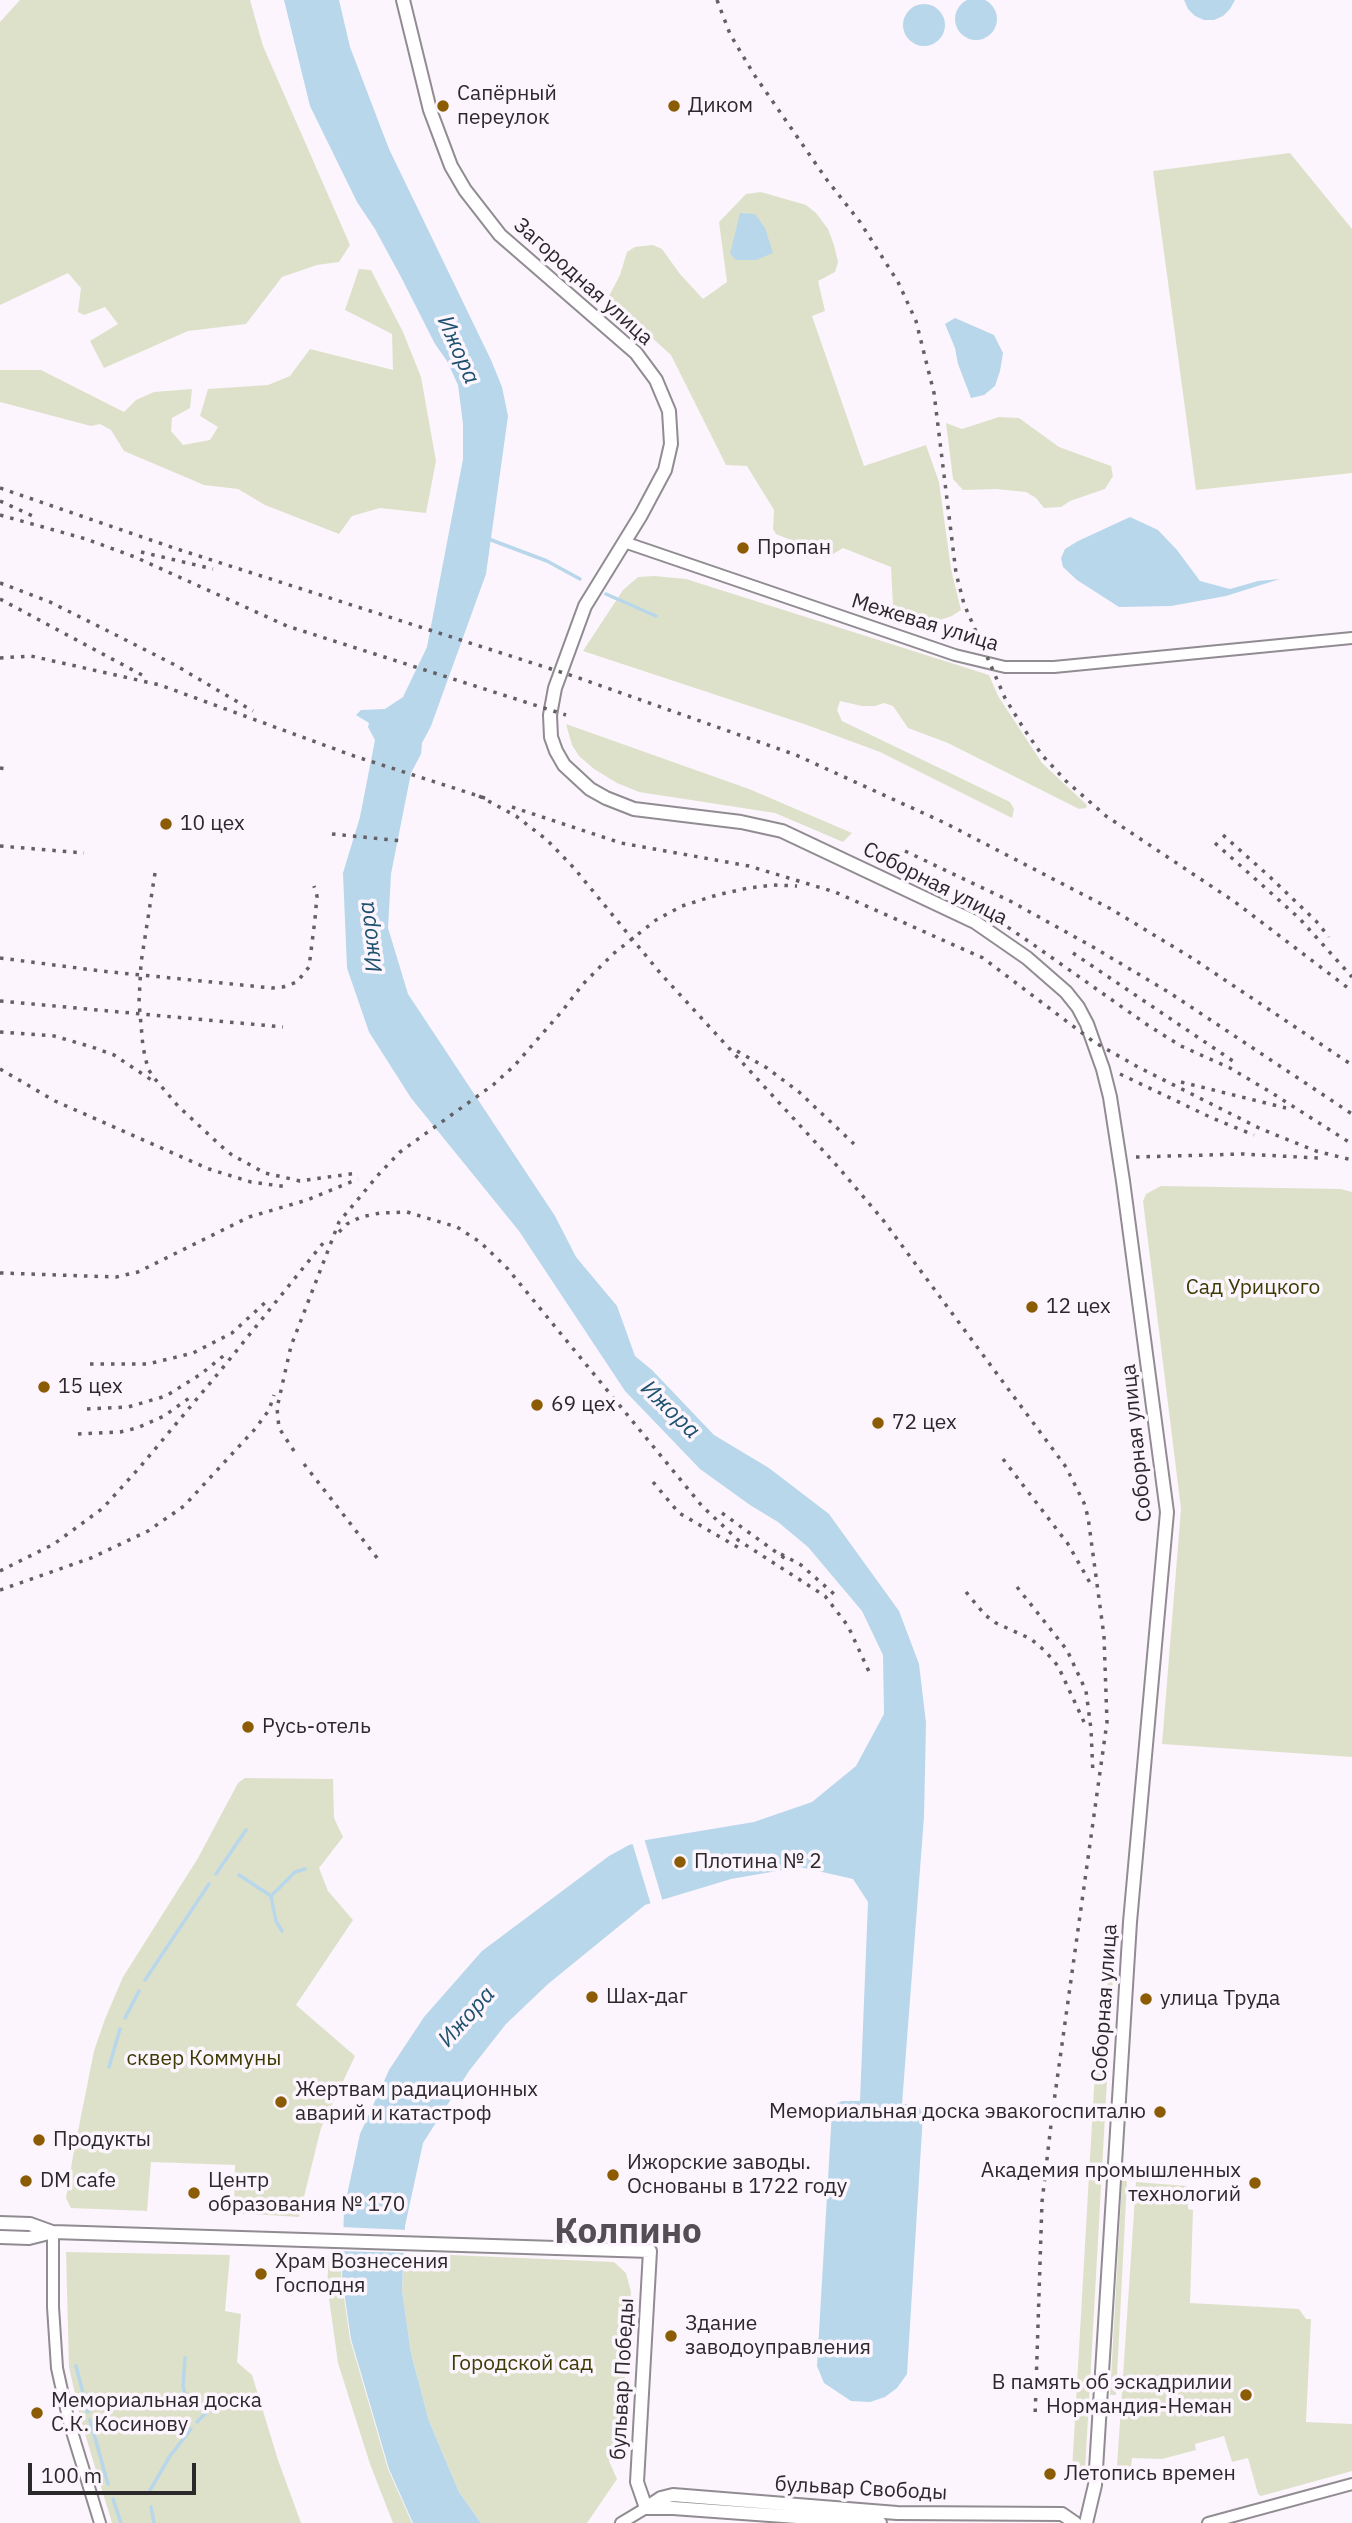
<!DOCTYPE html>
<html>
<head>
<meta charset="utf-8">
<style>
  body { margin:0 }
  #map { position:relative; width:1352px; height:2523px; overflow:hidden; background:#fcf5fd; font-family:"IBM Plex Sans",sans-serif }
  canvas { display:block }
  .scale { position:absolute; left:28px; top:2463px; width:168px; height:32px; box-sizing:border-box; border:4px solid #2c292c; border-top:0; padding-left:9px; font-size:21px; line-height:24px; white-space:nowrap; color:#2c292c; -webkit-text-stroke:5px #fcf5fd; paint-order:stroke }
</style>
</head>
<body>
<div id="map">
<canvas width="1352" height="2523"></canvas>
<div class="scale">100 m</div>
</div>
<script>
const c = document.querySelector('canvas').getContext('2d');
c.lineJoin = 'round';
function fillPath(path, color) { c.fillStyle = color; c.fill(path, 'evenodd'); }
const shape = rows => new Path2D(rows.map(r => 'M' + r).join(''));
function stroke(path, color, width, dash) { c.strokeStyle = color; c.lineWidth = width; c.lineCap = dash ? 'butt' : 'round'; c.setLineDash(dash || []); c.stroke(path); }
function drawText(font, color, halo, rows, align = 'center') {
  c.font = font + ' "IBM Plex Sans",sans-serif'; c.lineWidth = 7; c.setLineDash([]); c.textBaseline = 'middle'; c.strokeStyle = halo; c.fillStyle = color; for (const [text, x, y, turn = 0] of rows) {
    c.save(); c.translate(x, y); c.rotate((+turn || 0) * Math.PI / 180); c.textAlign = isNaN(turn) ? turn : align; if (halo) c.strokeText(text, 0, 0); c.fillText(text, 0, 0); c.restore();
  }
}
fillPath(shape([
  [20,0,250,0,263,46,350,245,339,262,317,265,282,277,246,324,188,331,104,368,90,341,118,324,105,307,84,315,78,312,81,288,68,273,0,305,0,22],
  [1290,153,1352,229,1352,473,1196,490,1153,171],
  [761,192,806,205,816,213,828,229,834,245,838,262,835,272,818,281,825,311,812,316,864,466,926,445,939,482,951,569,961,610,952,616,930,623,917,623,890,616,893,606,891,567,843,548,830,556,776,534,773,529,774,510,747,466,726,465,671,355,608,298,620,275,627,252,635,247,653,245,662,249,680,274,703,299,727,282,719,222,746,194],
  [359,269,371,270,403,332,421,377,436,461,426,513,380,508,352,516,339,534,265,505,238,489,204,485,124,451,111,430,100,424,91,426,0,402,0,370,41,370,124,412,136,400,154,392,192,389,190,408,172,418,171,431,183,445,210,440,218,427,200,416,208,389,268,385,290,376,310,349,393,370,392,334,345,310],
  [999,417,1019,418,1059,447,1111,466,1113,476,1105,489,1070,501,1061,507,1044,508,1036,498,1026,492,996,489,963,490,953,479,946,423,962,429],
  [654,576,686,579,989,675,998,696,1042,763,1087,805,1086,808,1079,809,948,743,908,728,893,706,884,703,875,706,862,706,840,701,837,710,842,721,1010,802,1014,809,1012,818,880,752,807,725,583,651,623,590,638,577],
  [566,724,749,789,852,833,843,842,775,813,639,792,617,783,594,769,579,756,572,745],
  [1161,1186,1341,1189,1352,1192,1352,1757,1162,1744,1181,1509,1143,1201,1146,1194],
  [245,1778,333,1779,334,1818,343,1837,319,1868,328,1891,353,1920,296,2005,355,2056,321,2128,299,2217,234,2213,235,2165,151,2162,147,2211,71,2208,66,2198,73,2156,94,2051,105,2019,123,1977,198,1858,238,1783],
  [1110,1958,1114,1959,1108,2056,1100,2056],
  [1100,2063,1108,2063,1085,2471,1072,2470,1095,2071],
  [1122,2181,1127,2181,1116,2395,1110,2395],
  [1136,2182,1187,2186,1188,2209,1193,2210,1190,2303,1299,2309,1306,2319,1311,2319,1306,2422,1352,2424,1352,2471,1261,2496,1258,2494,1248,2458,1232,2462,1224,2436,1195,2444,1196,2450,1162,2459,1132,2458,1130,2476,1126,2476,1125,2482,1116,2481],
  [66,2252,230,2255,225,2311,241,2314,237,2362,252,2375,278,2460,301,2523,112,2523,81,2421,69,2367],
  [334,2252,342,2252,341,2277,350,2339,388,2469,412,2523,393,2523,370,2464,338,2363,327,2284,329,2258],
  [428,2254,614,2262,626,2273,631,2292,621,2429,609,2461,617,2479,587,2523,481,2523,459,2492,429,2421,411,2353,402,2290,404,2260,425,2259]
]), '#dee1ca');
fillPath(shape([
  '955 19a21 21 0 1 1 42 0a21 21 0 1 1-42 0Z',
  [284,0,339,0,350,47,389,149,491,360,502,387,508,416,486,574,431,726,422,743,421,754,411,773,391,874,388,928,408,994,555,1216,576,1257,617,1306,635,1356,652,1370,714,1435,769,1468,829,1514,899,1611,919,1664,926,1723,924,1817,902,2104,915,2105,920,2109,923,2114,907,2374,897,2388,885,2397,870,2402,851,2401,824,2383,817,2366,832,2111,834,2105,842,2101,860,2101,868,1902,853,1879,800,1867,731,1879,645,1905,548,1984,506,2024,469,2071,423,2143,405,2226,402,2290,411,2353,429,2421,459,2492,481,2523,413,2523,389,2469,351,2339,342,2278,344,2209,360,2134,389,2070,424,2017,482,1951,609,1856,629,1845,646,1840,754,1822,812,1802,856,1766,884,1714,883,1655,862,1611,808,1547,778,1522,750,1505,700,1469,625,1391,519,1231,411,1098,369,1032,347,968,343,873,360,817,375,740,368,727,369,723,356,715,361,710,385,709,403,697,427,647,463,459,463,424,458,385,447,361,435,344,401,277,375,229,357,202,310,106],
  [1184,0,1235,0,1230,9,1223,16,1214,20,1204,20,1195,16,1188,9],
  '903 25a21 21 0 1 1 42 0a21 21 0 1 1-42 0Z',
  [740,213,755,214,765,228,773,253,756,260,736,260,730,254],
  [955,318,994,335,1003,353,1000,371,995,386,984,395,971,398,958,364,955,348,945,324],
  [1130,517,1158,530,1177,550,1200,581,1230,589,1258,581,1280,579,1226,596,1171,606,1119,607,1077,580,1063,567,1061,558,1065,549,1078,541]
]), '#b8d7eb');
fillPath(shape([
  [644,1838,663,1902,651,1905,632,1842],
  [340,2227,408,2230,408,2253,339,2251]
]), '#fcf5fd');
stroke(shape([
  [486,538,547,561,580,579],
  [606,594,656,616],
  [216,1874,246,1830],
  [239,1875,271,1896,276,1921,282,1931],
  [272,1895,295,1872,305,1869],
  [145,1980,209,1884],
  [125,2018,139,1991],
  [109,2067,120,2029],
  [185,2358,183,2386,189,2409],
  [76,2366,88,2412],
  [90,2420,108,2484],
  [197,2422,224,2395],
  [149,2492,170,2456,191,2429],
  [113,2499,121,2523],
  [151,2507,154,2523]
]), '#b8d7eb', 3.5);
const tertiary = shape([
  [624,542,955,655,1005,667,1054,667,1352,638],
  [53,2232,53,2307,57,2368,69,2422,100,2523],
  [621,2523,646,2508],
  [1208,2523,1352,2484]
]);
const secondary = shape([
  [403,0,430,110,451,166,465,190,500,235,636,353,656,380,669,411,671,444,665,470,641,515,585,606,555,688,550,715,551,737,556,751,564,765,590,789,606,798,634,809,741,822,782,831,975,922,1027,958,1066,992,1078,1007,1087,1024,1103,1069,1110,1097,1123,1181,1167,1512,1130,1922,1095,2485,1086,2523],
  [0,2223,30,2224,52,2232],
  [0,2237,29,2238,53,2232,650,2251,637,2482,646,2508],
  [646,2508,661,2498,673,2495,897,2513,1062,2514,1075,2523],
  [647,2508,673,2508,880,2523]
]);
stroke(tertiary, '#918b92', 14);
stroke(secondary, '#918b92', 16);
stroke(tertiary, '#fff', 10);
stroke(secondary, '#fff', 12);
stroke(shape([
  [717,0,730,34,753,73,827,180,860,222,898,282,916,321,934,393,956,573,964,604,1005,698,1024,729,1042,755,1066,781,1106,816,1235,902,1352,991],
  [0,488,174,548,576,677,796,755,945,823,1111,909,1192,958,1352,1065],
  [0,501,35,517],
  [0,515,86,539,135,557,287,626,566,715],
  [141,552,213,569],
  [0,583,50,602,108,631,175,665,253,711],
  [0,599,142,675],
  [0,658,31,656,160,685,354,756,488,799],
  [0,768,9,769],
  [479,796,516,816,547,840,574,868,661,974,839,1168,883,1220,1066,1467,1084,1503,1088,1517,1104,1636,1107,1722,1052,2116,1042,2202,1035,2418],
  [512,807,621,843,749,866,835,892,983,958,1094,1042,1138,1067,1261,1129,1316,1151,1352,1160],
  [332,834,403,841],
  [1223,835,1270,877,1316,921,1329,937],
  [1215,843,1299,918,1352,977],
  [0,846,84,853],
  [905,851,1012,902,1093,947,1170,993,1352,1114],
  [155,873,141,963,139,1002,143,1047,148,1069,155,1079,178,1106,221,1146,232,1155,265,1173,300,1181,357,1173],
  [945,889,981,909,1031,943,1149,1026,1181,1046,1230,1068,1272,1093,1352,1144],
  [1073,953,1236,1063],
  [0,958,101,971,272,988,283,987,297,982,309,967,315,919,317,896,314,886],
  [0,1001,283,1027],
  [0,1032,54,1036,92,1047,114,1055,153,1081],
  [737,1051,767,1068,799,1092,854,1144],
  [0,1069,55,1101,209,1169,251,1182,288,1187],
  [1120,1074,1212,1118,1254,1135],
  [1181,1082,1286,1108],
  [1136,1157,1243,1154,1318,1158],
  [339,1232,347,1224,361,1217,380,1213,407,1212,457,1227,480,1242,507,1268,702,1506,738,1540,825,1596,848,1626,871,1676],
  [0,1273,116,1277,138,1272,249,1217,307,1200,358,1179],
  [90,1364,148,1364,193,1353,232,1333,269,1299],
  [87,1409,128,1407,166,1396,201,1374,227,1353],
  [78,1434,120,1432,137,1428,164,1416,192,1396],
  [294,1451,279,1428,277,1408,291,1346,339,1222,379,1174,400,1152,493,1085,515,1065,563,1010,583,984,613,954,656,920,682,906,717,895,748,888,773,885,797,886],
  [1003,1459,1068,1544,1093,1588],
  [304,1464,381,1563],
  [653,1482,679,1513,739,1548],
  [722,1513,787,1560],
  [781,1554,801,1565,834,1594],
  [0,1571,54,1544,103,1508,140,1467,221,1370,324,1242],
  [1017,1587,1067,1650,1086,1691,1091,1729,1093,1775],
  [0,1590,91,1558,148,1531,184,1506,255,1429,269,1410,274,1395],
  [966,1592,985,1615,996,1623,1031,1639,1045,1651,1058,1666,1084,1722]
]), '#635f63', 3.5, [3.5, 7]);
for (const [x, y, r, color] of [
  [443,106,7,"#8c5c05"],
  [674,106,7,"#8c5c05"],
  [743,548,7,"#8c5c05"],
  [166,824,7,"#8c5c05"],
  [1032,1307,7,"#8c5c05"],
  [44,1387,7,"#8c5c05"],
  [537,1405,7,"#8c5c05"],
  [878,1423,7,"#8c5c05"],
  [248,1727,7,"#8c5c05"],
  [680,1862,7,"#8c5c05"],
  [592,1997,7,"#8c5c05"],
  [1146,1999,7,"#8c5c05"],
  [281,2102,7,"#8c5c05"],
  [1160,2112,7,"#8c5c05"],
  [39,2140,7,"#8c5c05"],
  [613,2175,7,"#8c5c05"],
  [26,2181,7,"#8c5c05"],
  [1255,2183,7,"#8c5c05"],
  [194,2193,7,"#8c5c05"],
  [261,2274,7,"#8c5c05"],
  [671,2336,7,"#8c5c05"],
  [1246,2395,7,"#8c5c05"],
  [37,2413,7,"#8c5c05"],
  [1050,2474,7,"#8c5c05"]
]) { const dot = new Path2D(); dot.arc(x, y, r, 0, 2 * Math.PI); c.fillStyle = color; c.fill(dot); stroke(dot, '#fcf5fd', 2.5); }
drawText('21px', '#2c292c', '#fcf5fd', [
  ["Сапёрный",457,94],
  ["переулок",457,118],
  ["Диком",688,106],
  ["Пропан",757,548],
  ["10 цех",180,824],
  ["12 цех",1046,1307],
  ["15 цех",58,1387],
  ["69 цех",551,1405],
  ["72 цех",892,1423],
  ["Русь-отель",262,1727],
  ["Плотина № 2",694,1862],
  ["Шах-даг",606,1997],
  ["улица Труда",1160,1999],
  ["Жертвам радиационных",295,2090],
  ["аварий и катастроф",295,2114],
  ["Мемориальная доска эвакогоспиталю",1146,2112,"right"],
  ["Продукты",53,2140],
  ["Ижорские заводы.",627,2163],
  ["Основаны в 1722 году",627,2187],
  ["Академия промышленных",1241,2171,"right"],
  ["технологий",1241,2195,"right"],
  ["DM cafe",40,2181],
  ["Центр",208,2181],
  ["образования № 170",208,2205],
  ["Храм Вознесения",275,2262],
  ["Господня",275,2286],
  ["Здание",685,2324],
  ["заводоуправления",685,2348],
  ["В память об эскадрилии",1232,2383,"right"],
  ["Нормандия-Неман",1232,2407,"right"],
  ["Мемориальная доска",51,2401],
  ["С.К. Косинову",51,2425],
  ["Летопись времен",1064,2474]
], 'left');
drawText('21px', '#2c292c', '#fcf5fd', [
  ["Загородная улица",583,282,42],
  ["Межевая улица",925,623,17],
  ["Соборная улица",935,884,27],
  ["Соборная улица",1137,1443,-96],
  ["Соборная улица",1105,2003,-86],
  ["бульвар Победы",623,2379,-87],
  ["бульвар Свободы",861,2489,3]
]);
drawText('21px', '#3a3c03', '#fcf5fd', [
  ["Сад Урицкого",1253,1288],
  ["сквер Коммуны",204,2059],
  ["Городской сад",522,2364]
]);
drawText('italic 23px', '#1d516e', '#fcf5fd', [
  ["Ижора",458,350,66],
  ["Ижора",371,937,-97],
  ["Ижора",670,1410,44],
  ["Ижора",467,2017,-48]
]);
drawText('bold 35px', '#534e54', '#fcf5fd', [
  ["Колпино",628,2233]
]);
</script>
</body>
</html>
